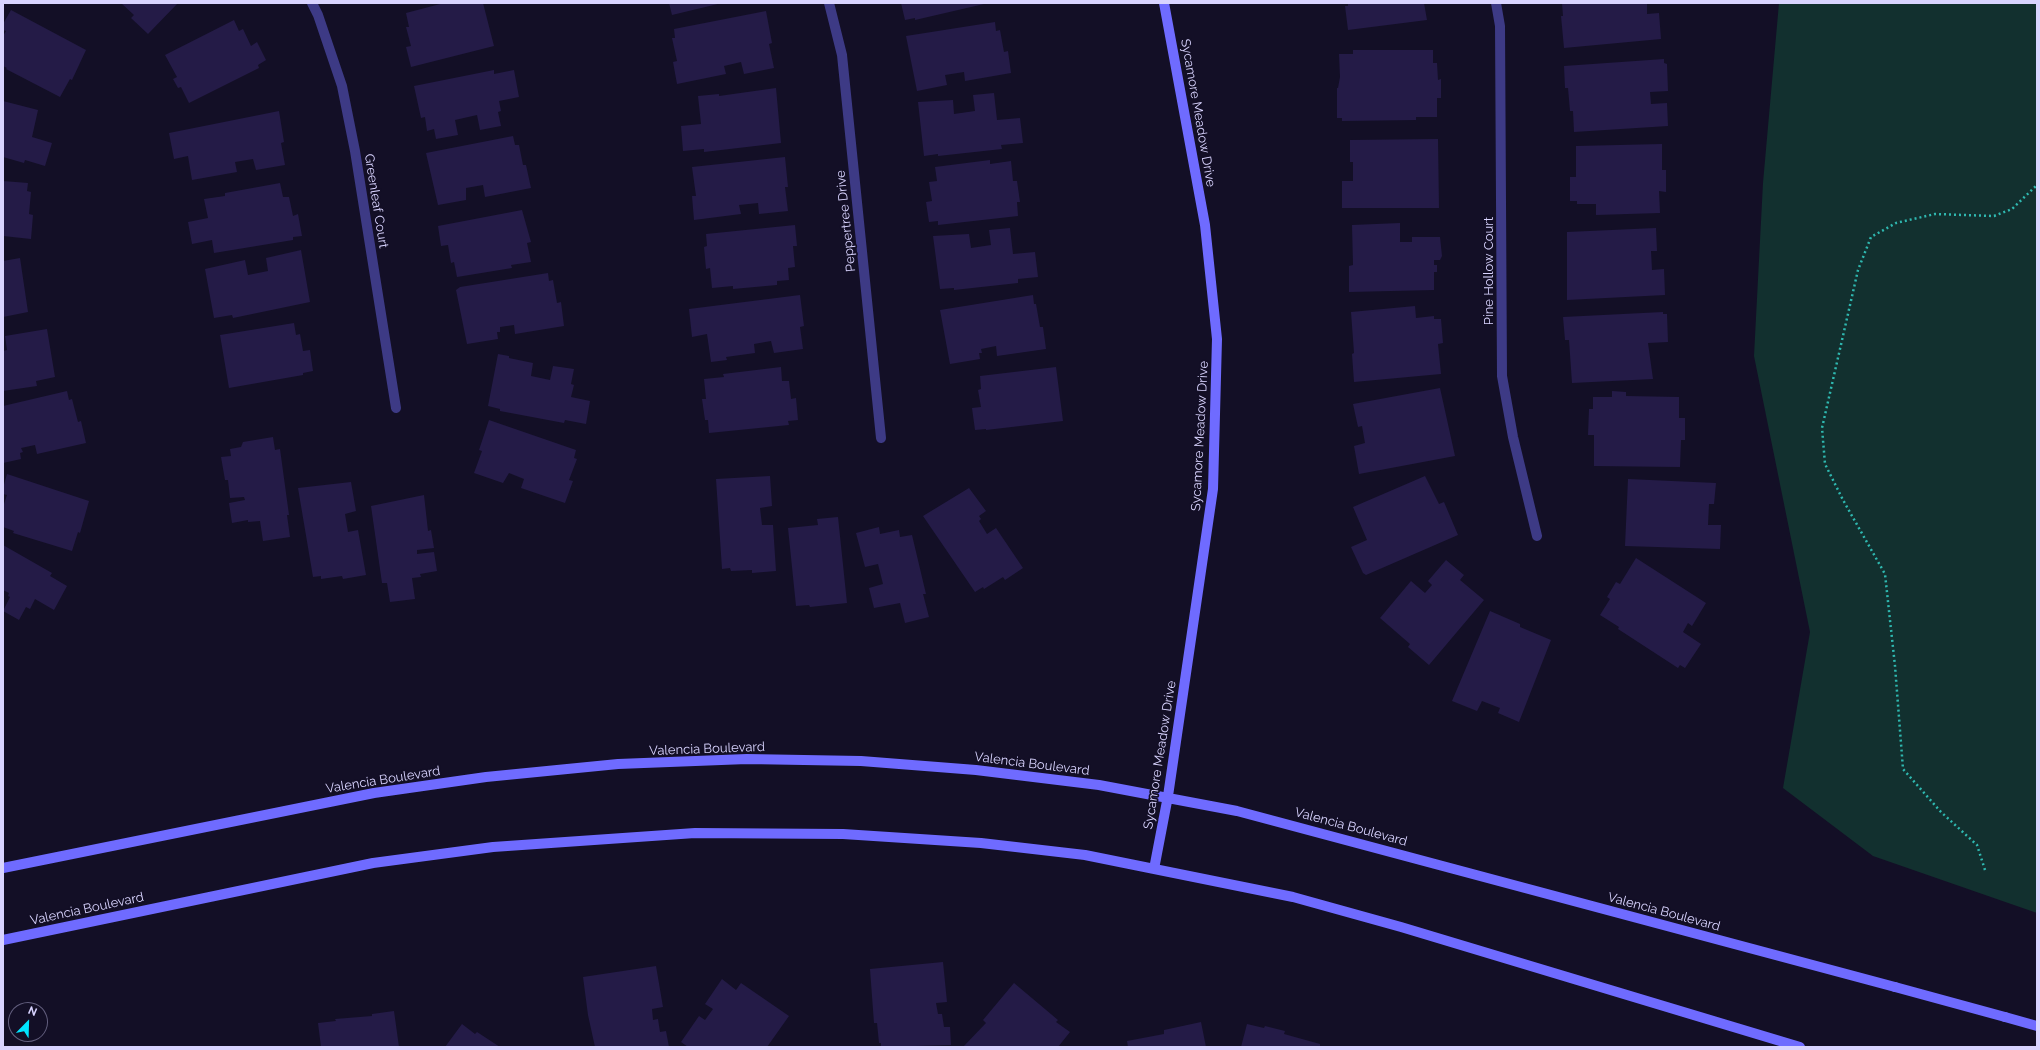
<!DOCTYPE html>
<html>
<head>
<meta charset="utf-8">
<style>
  body { margin:0 }
  #map { position:relative; width:2040px; height:1050px; overflow:hidden; background:#130f26; font-family:Raleway,sans-serif }
  canvas { display:block }
  .frame { position:absolute; inset:0; border:4px solid #d9d4ff; pointer-events:none }
  .north { position:absolute; left:8px; top:1002px; width:40px; height:40px; box-sizing:border-box; background:#130f26; border:1px solid #625e7d; border-radius:50%; rotate:23deg; font-size:11px; font-weight:700; line-height:16px; text-align:center; color:#d9d4ff }
  .north::after { content:''; display:block; margin:auto; width:14px; height:18px; background:#00e5ff; clip-path:polygon(50% 0,100% 100%,50% 72%,0 100%) }
</style>
</head>
<body>
<div id="map">
<canvas width="2040" height="1050"></canvas>
<div class="frame"></div>
<div class="north">N</div>
</div>
<script>
const c = document.querySelector('canvas').getContext('2d');
c.lineJoin = 'round';
function fillPath(path, color) { c.fillStyle = color; c.fill(path, 'evenodd'); }
const shape = rows => new Path2D(rows.map(r => 'M' + r).join(''));
function stroke(path, color, width, dash) { c.strokeStyle = color; c.lineWidth = width; c.lineCap = dash ? 'butt' : 'round'; c.setLineDash(dash || []); c.stroke(path); }
function drawText(font, color, halo, rows, align = 'center') {
  c.font = font + ' Raleway,sans-serif'; c.lineWidth = 3.5; c.setLineDash([]); c.textBaseline = 'middle'; c.strokeStyle = halo; c.fillStyle = color; for (const [text, x, y, turn = 0] of rows) {
    c.save(); c.translate(x, y); c.rotate((+turn || 0) * Math.PI / 180); c.textAlign = isNaN(turn) ? turn : align; if (halo) c.strokeText(text, 0, 0); c.fillText(text, 0, 0); c.restore();
  }
}
fillPath(shape([
  [1779,3,2037,3,2037,913,1873,856,1783,788,1810,632,1754,356,1763,183]
]), '#12302f');
fillPath(shape([
  [121,3,178,3,148,34,131,18,134,15],
  [444,3,483,3,494,46,411,67,406,47,411,46,406,27,409,27,406,13],
  [669,3,722,3,672,15],
  [901,3,984,3,984,4,915,20,915,18,905,20],
  [1348,3,1424,3,1427,20,1348,30,1345,6,1348,6],
  [1562,3,1647,3,1647,14,1659,13,1661,39,1564,48,1561,16,1563,16],
  [11,10,86,50,72,80,70,79,60,97,6,69,7,68,3,66,3,36,6,31,3,30,3,24],
  [766,11,772,43,769,44,774,68,744,74,741,62,724,66,726,74,677,84,673,62,677,61,672,38,675,38,674,29],
  [234,20,239,31,243,29,251,46,257,42,266,60,258,65,259,68,189,103,181,87,178,88,173,79,177,77,165,55],
  [995,22,996,31,1000,30,1004,52,1008,51,1011,73,965,81,964,72,945,75,947,85,917,91,906,36],
  [1353,50,1433,50,1433,63,1437,63,1438,80,1441,79,1441,98,1437,98,1437,117,1416,117,1416,120,1342,121,1342,118,1337,118,1337,88,1338,88,1340,77,1339,54,1353,54],
  [1664,59,1664,63,1667,64,1668,91,1650,92,1651,104,1667,103,1668,126,1574,132,1573,111,1570,111,1568,88,1565,88,1564,66],
  [494,70,494,74,514,70,519,97,499,101,501,111,498,112,501,126,480,130,477,115,455,120,458,135,436,139,434,129,427,131,425,117,421,118,414,86],
  [776,88,781,143,704,152,704,149,683,151,681,126,701,124,698,96,719,94,719,96],
  [994,93,997,120,1020,118,1023,143,1001,145,1002,149,938,156,938,154,924,156,918,102,953,100,954,114,975,111,973,95],
  [3,101,38,110,32,137,52,143,45,166,25,160,24,163,3,157],
  [279,111,284,142,281,143,285,165,256,170,253,159,235,162,237,172,192,180,188,156,174,159,169,133],
  [513,136,515,145,519,145,523,165,526,165,531,188,485,197,483,185,466,188,466,200,438,205,426,153],
  [1438,139,1439,208,1342,208,1342,181,1353,181,1353,162,1350,162,1350,140],
  [1662,144,1662,170,1666,170,1666,192,1659,191,1660,213,1596,215,1596,204,1577,204,1577,201,1570,201,1570,177,1576,177,1576,146],
  [785,157,788,187,785,187,788,211,759,214,758,203,739,205,741,214,694,220,692,196,696,196,692,167],
  [990,160,990,164,1011,161,1013,181,1017,181,1020,202,1017,202,1018,216,938,225,938,221,929,222,926,202,932,201,929,182,937,181,935,167],
  [3,181,28,183,27,191,31,192,29,214,33,215,31,239,3,236],
  [280,183,283,197,289,197,293,216,298,214,302,236,293,237,293,240,214,253,212,240,192,244,188,222,208,218,204,199,225,196,225,193],
  [522,210,531,242,527,243,531,262,511,265,512,268,457,277,454,262,451,263,448,245,441,246,438,226],
  [1400,223,1400,242,1412,242,1412,237,1440,237,1442,256,1440,260,1434,260,1434,265,1437,265,1437,272,1434,272,1434,290,1349,292,1349,266,1353,265,1352,225],
  [795,225,797,246,793,246,795,267,788,268,789,280,777,281,777,285,733,289,733,286,712,288,710,268,706,269,704,247,707,246,706,234],
  [1010,228,1013,254,1035,252,1038,277,1018,279,1018,283,954,290,954,288,940,289,933,236,969,234,971,248,991,245,989,230],
  [1656,228,1657,251,1651,251,1652,270,1664,269,1665,295,1567,300,1567,232],
  [301,250,310,302,233,318,232,315,214,318,205,269,245,260,248,275,268,271,266,258],
  [20,258,28,312,3,317,3,261],
  [548,273,549,281,553,280,557,303,561,302,564,326,515,334,514,325,500,327,500,332,497,332,498,339,467,344,456,290,460,287],
  [800,295,804,326,800,327,803,349,774,353,771,341,754,344,755,353,726,357,727,360,711,362,707,334,692,337,689,309],
  [1033,295,1034,304,1036,304,1040,327,1043,327,1046,349,997,356,996,346,981,349,982,353,979,353,980,359,950,364,940,310],
  [1415,306,1416,318,1434,316,1434,319,1441,319,1443,343,1438,344,1441,374,1354,382,1352,354,1354,353,1351,312],
  [1663,312,1663,314,1667,314,1668,342,1648,343,1653,379,1572,383,1569,340,1565,340,1563,317],
  [294,323,296,335,300,334,303,351,310,350,313,371,303,373,303,375,229,388,220,335],
  [47,329,55,377,36,381,37,386,3,391,3,351,7,350,5,336],
  [498,354,509,356,509,358,533,363,531,376,550,380,553,366,574,369,571,384,574,385,571,397,590,401,586,424,565,420,564,423,500,411,500,409,488,406],
  [781,367,782,381,789,381,791,399,796,398,798,420,788,421,789,425,709,433,708,420,705,420,702,399,706,399,704,379,724,377,723,374],
  [1056,367,1063,421,986,430,986,429,975,430,972,408,981,407,978,390,981,389,980,376],
  [1440,388,1455,456,1359,474,1354,446,1365,443,1362,426,1358,427,1353,404],
  [67,391,69,400,72,399,78,422,81,421,86,443,37,454,35,445,21,448,23,452,20,453,21,459,3,463,3,406],
  [1612,391,1626,392,1626,396,1679,397,1679,418,1685,418,1685,440,1681,440,1680,467,1594,466,1594,435,1588,435,1589,409,1593,409,1593,397,1612,397],
  [489,420,576,450,574,458,577,459,569,480,573,481,565,503,521,488,524,479,509,473,503,483,474,473,482,451,479,450],
  [273,437,275,450,280,449,289,515,287,515,290,537,263,541,260,521,248,522,248,520,232,523,229,503,245,500,244,497,230,498,228,480,225,480,221,457,231,456,230,449,241,447,243,442],
  [7,474,89,501,80,533,78,532,72,551,13,533,14,531,3,527,3,507,7,495,3,494,3,488],
  [770,476,772,506,760,508,762,525,773,525,776,571,752,573,752,570,731,571,730,568,722,569,716,479],
  [1425,476,1439,504,1444,502,1458,535,1366,575,1363,573,1351,547,1367,540,1353,507],
  [1628,479,1716,483,1714,504,1709,504,1708,525,1721,525,1720,549,1625,546],
  [351,482,356,511,345,514,348,532,358,530,366,575,343,579,342,576,321,579,321,576,313,577,298,488],
  [969,488,986,511,979,516,981,519,979,521,987,534,996,528,1023,568,1005,580,1003,577,984,589,983,587,975,592,923,516],
  [424,495,428,531,431,530,434,548,417,550,417,554,434,552,437,571,420,574,421,577,412,578,415,599,390,602,387,583,382,583,371,506],
  [838,517,847,603,810,607,809,605,796,606,788,528,818,525,817,519],
  [879,527,880,534,899,530,900,537,912,535,926,594,923,594,929,617,905,623,900,603,874,608,869,588,883,584,878,564,865,567,856,533],
  [3,545,52,573,50,576,67,586,54,610,35,599,30,609,26,607,19,620,3,611,10,597,8,596,9,593,3,590],
  [1636,558,1706,603,1692,626,1688,623,1683,632,1701,644,1685,668,1680,665,1678,668,1618,629,1619,627,1600,615,1610,599,1607,597,1616,582,1620,584],
  [1446,560,1464,575,1460,580,1484,600,1429,665,1408,647,1410,644,1380,618,1411,581,1425,593,1432,585,1428,581],
  [1490,611,1520,624,1520,627,1551,640,1519,722,1498,713,1500,708,1482,701,1477,711,1452,701],
  [943,962,947,1002,936,1003,938,1014,942,1014,944,1027,950,1027,951,1045,881,1047,881,1043,879,1043,877,1023,874,1023,870,969],
  [656,966,663,1007,652,1009,653,1020,658,1019,660,1032,666,1031,669,1047,595,1047,588,1015,583,977],
  [722,979,736,990,741,983,789,1016,767,1047,688,1047,681,1042,699,1016,705,1020,713,1009,705,1004],
  [1014,983,1058,1020,1056,1022,1070,1032,1058,1047,963,1047,986,1023,983,1020],
  [394,1011,399,1047,321,1047,318,1023,336,1021,335,1019,372,1016,372,1014],
  [1201,1022,1206,1047,1128,1047,1127,1041,1164,1034,1164,1030],
  [462,1024,475,1034,477,1032,500,1047,445,1047],
  [1247,1024,1264,1028,1265,1026,1285,1031,1284,1034,1320,1044,1320,1047,1241,1047]
]), '#241b47');
stroke(shape([
  [1985,870,1977,845,1941,812,1903,769,1895,666,1885,574,1843,500,1825,464,1822,428,1858,270,1871,237,1896,223,1935,214,1994,216,2012,209,2037,185]
]), '#2fb8b0', 2.5, [2, 3]);
stroke(shape([
  [312,3,318,15,342,86,355,151,396,408],
  [829,3,842,55,881,438],
  [1496,3,1500,26,1502,376,1513,437,1537,536]
]), '#3d3a85', 10);
stroke(shape([
  [3,868,374,793,486,777,618,764,747,759,861,761,976,770,1099,785,1237,811,1895,987],
  [1154,869,1168,796,1213,489,1217,339,1205,225,1164,3],
  [3,940,373,863,493,847,695,833,843,834,981,843,1085,855,1293,897,1401,927,1800,1047],
  [2005,1017,2037,1026]
]), '#6f6bff', 10);
stroke(shape([
  [1895,987,2005,1017]
]), '#6f6bff', 10);
drawText('13px', '#d9d4ff', '#130f26', [
  ["Sycamore Meadow Drive",1198,113,80],
  ["Greenleaf Court",376,201,81],
  ["Peppertree Drive",846,221,-96],
  ["Pine Hollow Court",1489,271,-90],
  ["Sycamore Meadow Drive",1200,436,-87],
  ["Valencia Boulevard",707,749,-2],
  ["Sycamore Meadow Drive",1160,755,-81],
  ["Valencia Boulevard",1032,764,7],
  ["Valencia Boulevard",383,780,-9],
  ["Valencia Boulevard",1351,827,15],
  ["Valencia Boulevard",87,909,-12],
  ["Valencia Boulevard",1664,912,15]
]);
</script>
</body>
</html>
